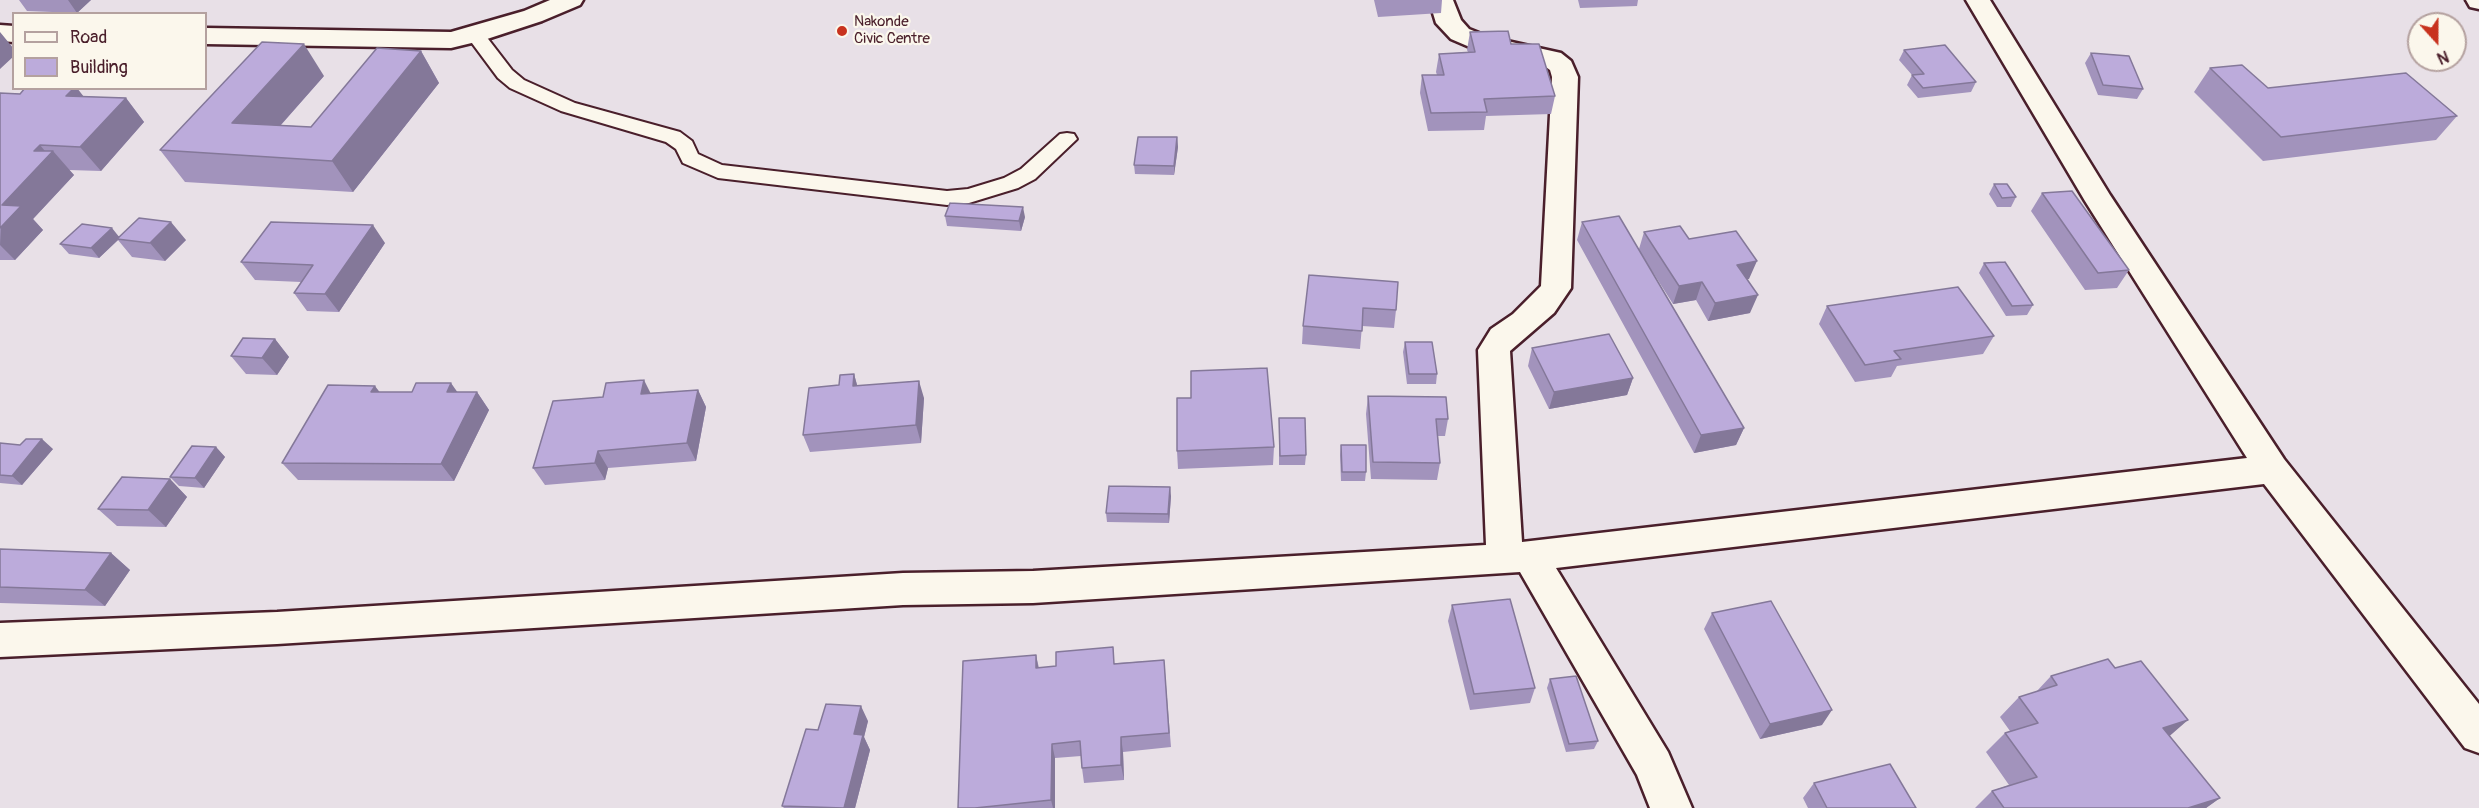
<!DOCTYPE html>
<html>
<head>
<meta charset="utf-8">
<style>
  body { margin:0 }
  #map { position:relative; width:2479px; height:808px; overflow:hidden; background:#e8e0e7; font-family:Pangolin,sans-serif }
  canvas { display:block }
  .legend { position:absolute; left:12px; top:12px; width:195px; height:78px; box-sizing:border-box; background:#fbf7ec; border:2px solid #b4a19f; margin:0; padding:8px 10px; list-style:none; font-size:18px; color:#4a1f2b }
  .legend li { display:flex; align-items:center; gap:12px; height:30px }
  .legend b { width:30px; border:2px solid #b4a19f }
  .north { position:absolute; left:2407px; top:12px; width:60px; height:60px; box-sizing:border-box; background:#fbf7ec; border:2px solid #b4a19f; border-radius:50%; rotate:159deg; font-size:16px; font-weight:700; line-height:24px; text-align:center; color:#4a1f2b }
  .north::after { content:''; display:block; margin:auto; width:21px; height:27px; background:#c8321e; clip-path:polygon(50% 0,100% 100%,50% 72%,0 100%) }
</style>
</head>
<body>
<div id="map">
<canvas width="2479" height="808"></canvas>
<ul class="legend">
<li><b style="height:8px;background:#fbf7ec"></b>Road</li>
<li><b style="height:16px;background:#bcabdb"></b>Building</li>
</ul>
<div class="north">N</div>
</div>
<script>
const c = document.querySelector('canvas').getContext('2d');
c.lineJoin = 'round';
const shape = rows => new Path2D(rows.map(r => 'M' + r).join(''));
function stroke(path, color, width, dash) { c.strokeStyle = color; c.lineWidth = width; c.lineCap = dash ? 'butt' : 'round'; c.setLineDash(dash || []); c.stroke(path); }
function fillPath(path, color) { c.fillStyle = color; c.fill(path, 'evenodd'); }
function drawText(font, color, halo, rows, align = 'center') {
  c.font = font + ' Pangolin,sans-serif'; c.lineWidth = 4.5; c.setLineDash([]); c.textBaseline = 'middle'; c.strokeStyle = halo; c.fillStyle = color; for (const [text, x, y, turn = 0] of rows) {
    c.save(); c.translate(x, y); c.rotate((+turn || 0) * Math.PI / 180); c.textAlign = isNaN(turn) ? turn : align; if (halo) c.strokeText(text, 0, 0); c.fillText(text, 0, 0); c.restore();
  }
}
const lane = shape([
  [475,29,482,31,512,70,524,80,575,103,680,132,692,141,698,154,722,165,947,191,968,189,1004,178,1021,169,1060,134,1067,133,1074,134,1077,139,1035,179,1018,188,969,203,947,205,718,178,683,163,676,149,666,142,561,111,510,88,498,78,466,35,475,29]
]);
const street = shape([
  [550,0,583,0,580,5,542,21,484,40,451,48,206,44,206,28,451,32,524,11,550,0],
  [1429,0,1453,0,1461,20,1469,29,1489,37,1561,53,1571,61,1578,77,1571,288,1554,313,1510,351,1522,542,2247,458,2085,201,1966,0,1990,0,2110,195,2284,459,2479,704,2479,753,2465,748,2264,484,1556,568,1668,752,1692,808,1650,808,1637,775,1520,572,1033,603,903,605,277,644,0,657,0,623,277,612,903,573,1033,571,1486,545,1478,350,1491,329,1513,314,1541,286,1552,77,1550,70,1543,65,1472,48,1451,39,1436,23,1429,0],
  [2466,0,2479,0,2479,9,2470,7,2466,0],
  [0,25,14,26,14,42,0,41,0,25]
]);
stroke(lane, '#4a1f2b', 4);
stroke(street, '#4a1f2b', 5);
fillPath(lane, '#fbf7ec');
fillPath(street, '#fbf7ec');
fillPath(shape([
  [19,0,91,0,77,13,27,11],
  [1374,0,1442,0,1441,13,1378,17],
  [1578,0,1638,0,1637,6,1580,8],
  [1470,32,1511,44,1555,96,1551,114,1486,116,1484,130,1428,131,1420,93,1422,75,1437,75,1436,72,1439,54,1468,52,1467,50],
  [1904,50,1976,82,1971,92,1918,98,1907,85,1912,75,1899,60],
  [421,51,439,83,353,192,185,182,160,150,324,76,281,125,311,127],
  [2091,53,2143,89,2137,99,2098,95,2085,63],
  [2210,68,2268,88,2457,116,2436,140,2263,161,2194,92],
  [0,93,126,98,144,122,101,171,69,170,74,175,33,219,43,230,15,260,0,260],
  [1177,137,1178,147,1174,175,1135,174,1134,165],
  [1994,184,2016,197,2011,207,1997,207,1989,194],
  [2042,193,2129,270,2117,288,2085,290,2031,211],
  [945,216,1025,217,1021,231,947,226],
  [1582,222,1639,249,1644,232,1689,239,1749,279,1747,279,1750,313,1708,321,1696,300,1673,304,1650,268,1744,428,1736,445,1694,453,1577,240],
  [119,236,186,240,165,261,132,257,118,240,99,258,69,254,60,244],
  [385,243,339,312,307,311,294,293,301,282,255,280,241,262],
  [1984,263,2033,305,2027,315,2006,316,1979,273],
  [1309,275,1396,310,1394,328,1362,326,1360,349,1302,344,1303,326],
  [1827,306,1994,336,1983,354,1897,366,1891,377,1855,382,1819,324],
  [275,339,289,357,277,375,246,374,231,356],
  [1405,342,1437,374,1436,384,1407,384,1403,352],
  [1532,348,1633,378,1627,395,1549,409,1528,366],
  [854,374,857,385,924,398,921,443,810,452,803,435],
  [698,390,706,407,696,461,608,468,605,480,545,485,533,468,650,393],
  [379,392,477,392,489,410,454,481,298,480,282,463],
  [1368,396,1448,419,1445,436,1438,436,1440,463,1437,480,1371,479,1366,414],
  [1279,418,1306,455,1305,465,1279,465],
  [0,443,53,449,22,485,0,483],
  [1341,445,1366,472,1365,481,1341,481,1340,455],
  [216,447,225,457,204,488,179,486,170,477],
  [1274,447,1273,465,1178,469,1177,451],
  [170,479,187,497,166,527,117,526,98,509],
  [1171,496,1169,523,1107,522,1106,513],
  [0,549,111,553,130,570,105,606,0,603],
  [1452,605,1535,688,1530,703,1470,710,1448,621],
  [1712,613,1822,725,1760,739,1704,629],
  [1036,655,1039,668,1164,660,1171,747,1123,752,1124,780,1084,783,1082,768,1081,756,1055,758,1055,808,958,808],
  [2051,676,2170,736,2220,798,2206,808,1975,808,1992,791,2009,785,1986,752,2005,733,2010,731,2000,717,2019,697,2036,692],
  [1550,679,1598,741,1594,749,1566,752,1547,688],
  [868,721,864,737,870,750,855,808,784,808,782,806,818,730],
  [1814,783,1916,808,1808,808,1803,798]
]), '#a293bc');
fillPath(shape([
  [68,0,91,0,77,13],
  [0,32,14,49,14,56,0,69],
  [304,44,324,76,255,154,232,123],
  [421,51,439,83,353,192,332,161],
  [74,88,77,88,95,111,66,96],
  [126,98,144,122,101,171,80,147],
  [1177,137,1178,147,1174,175,1174,166],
  [40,145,49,156,53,151,74,175,33,219,43,230,15,260,0,245,2,205,34,151],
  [1023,207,1025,217,1021,231,1019,221],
  [171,222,186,240,165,261,150,243],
  [373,225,385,243,339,312,325,294],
  [112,228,120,238,117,239,118,240,99,258,91,248],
  [1757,261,1749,279,1730,283,1737,265],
  [1702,282,1696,300,1673,304,1679,286],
  [1758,295,1750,313,1708,321,1715,303],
  [275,339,289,357,277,375,262,358],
  [854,374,859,392,853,386],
  [1633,378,1627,395,1549,409,1554,392],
  [644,380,653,398,641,394],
  [919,381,924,398,921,443,916,425],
  [451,383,463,400,447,392],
  [375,386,388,403,371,392],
  [698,390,706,407,696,461,687,443],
  [477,392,489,410,454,481,441,464],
  [1744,428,1736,445,1694,453,1701,435],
  [42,439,53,449,22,485,12,476],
  [216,447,225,457,204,488,195,478],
  [598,451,608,468,605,480,595,463],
  [170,479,187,497,166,527,148,510],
  [1170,487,1171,496,1169,523,1168,514],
  [111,553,130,570,105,606,85,590],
  [1036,655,1039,671,1036,668],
  [861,706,868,721,864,737,870,750,855,808,844,808,854,734],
  [1832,710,1822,725,1760,739,1770,724],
  [2188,720,2165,740,2163,728],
  [1121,737,1123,752,1124,780,1121,765],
  [1052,744,1055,758,1055,808,1053,808,1051,800],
  [2220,798,2206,808,2188,808]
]), '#847899');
const building = shape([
  [1508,31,1511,44,1539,44,1555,96,1484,99,1487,112,1431,113,1422,75,1444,75,1439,54,1475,52,1470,32,1508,31],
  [262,42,304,44,232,123,311,127,377,48,421,51,332,161,160,150,262,42],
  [1945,45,1976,82,1923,88,1912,75,1924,74,1904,50,1945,45],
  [2091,53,2129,56,2143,89,2103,85,2091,53],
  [2242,65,2268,88,2406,73,2457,116,2281,137,2210,68,2242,65],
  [25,88,74,88,66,96,126,98,80,147,40,145,34,151,53,151,2,205,21,206,0,228,0,93,20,94,25,88],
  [1138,137,1177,137,1174,166,1134,165,1138,137],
  [1994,184,2007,184,2016,197,2002,198,1994,184],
  [2072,191,2129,270,2098,273,2042,193,2072,191],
  [950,203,1023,207,1019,221,945,216,950,203],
  [1619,216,1744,428,1701,435,1582,222,1619,216],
  [139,218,171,222,150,243,117,239,139,218],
  [271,222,373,225,325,294,294,293,313,265,241,262,271,222],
  [82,224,112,228,91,248,60,244,82,224],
  [1680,226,1689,239,1736,231,1757,261,1737,265,1758,295,1715,303,1702,282,1679,286,1644,232,1680,226],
  [2005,262,2033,305,2012,306,1984,263,2005,262],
  [1309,275,1398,282,1396,310,1363,308,1362,331,1303,326,1309,275],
  [1958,287,1994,336,1894,351,1901,359,1865,365,1827,306,1958,287],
  [1609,334,1633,378,1554,392,1532,348,1609,334],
  [243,338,275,339,262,358,231,356,243,338],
  [1405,342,1432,342,1437,374,1409,374,1405,342],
  [1267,368,1274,447,1177,451,1177,398,1191,398,1191,371,1267,368],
  [854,374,853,386,919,381,916,425,803,435,809,388,839,385,840,375,854,374],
  [644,380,641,394,698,390,687,443,598,451,595,463,533,468,553,401,603,397,606,383,644,380],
  [416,383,451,383,447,392,477,392,441,464,282,463,328,385,375,386,371,392,412,392,416,383],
  [1368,396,1446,397,1448,419,1436,419,1440,463,1373,462,1368,396],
  [1279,418,1305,418,1306,455,1280,456,1279,418],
  [26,439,42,439,12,476,0,475,0,443,20,445,26,439],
  [1341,445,1366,445,1366,472,1342,472,1341,445],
  [192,446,216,447,195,478,170,477,192,446],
  [122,477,170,479,148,510,98,509,122,477],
  [1109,486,1170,487,1168,514,1106,513,1109,486],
  [0,549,111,553,85,590,0,587,0,549],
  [1510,599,1535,688,1474,694,1452,605,1510,599],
  [1771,601,1832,710,1770,724,1712,613,1771,601],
  [1113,647,1114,664,1164,660,1169,733,1121,737,1121,765,1082,768,1080,741,1052,744,1051,800,975,808,958,808,963,661,1036,655,1036,668,1056,666,1056,652,1113,647],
  [2108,659,2115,668,2141,661,2188,720,2163,728,2220,798,2188,808,2004,808,1992,791,2037,777,2005,733,2038,723,2019,697,2057,685,2051,676,2108,659],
  [1576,676,1598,741,1569,744,1550,679,1576,676],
  [826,704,861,706,854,734,863,735,844,808,782,806,806,729,818,730,826,704],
  [1890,764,1916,808,1827,808,1814,783,1890,764]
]);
fillPath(building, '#bcabdb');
stroke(building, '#847899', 1.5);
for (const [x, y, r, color] of [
  [842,31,6,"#c8321e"]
]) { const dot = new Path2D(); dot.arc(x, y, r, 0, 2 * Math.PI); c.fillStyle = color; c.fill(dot); stroke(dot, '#fbf7ec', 2); }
drawText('15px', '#4a1f2b', '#fbf7ec', [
  ["Nakonde",854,22],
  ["Civic Centre",854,39]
], 'left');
</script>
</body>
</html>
